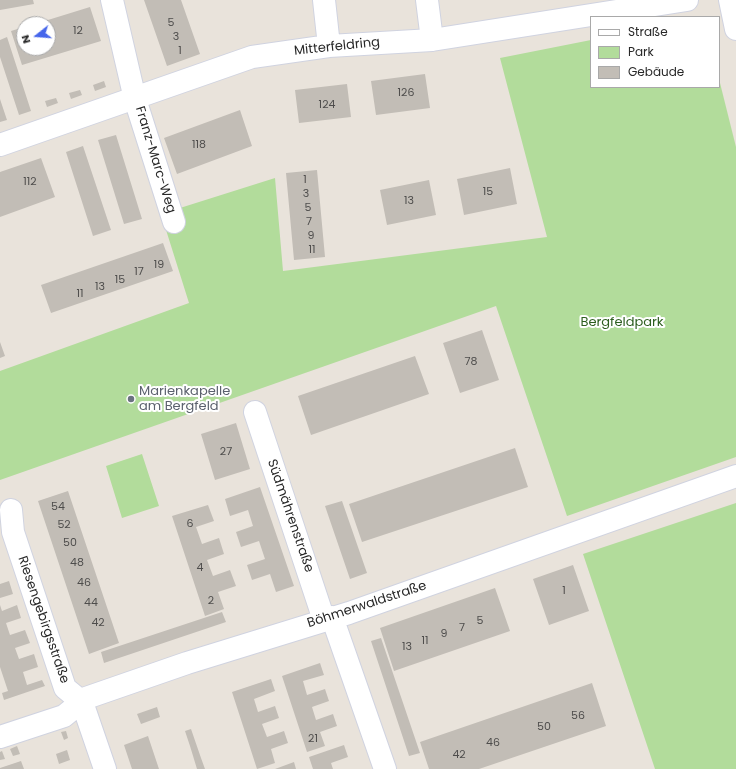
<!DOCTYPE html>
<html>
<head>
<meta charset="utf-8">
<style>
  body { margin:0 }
  #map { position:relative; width:736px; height:769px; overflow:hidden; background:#e9e3db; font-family:Poppins,sans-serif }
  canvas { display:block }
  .legend { position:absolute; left:590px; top:16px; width:130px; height:72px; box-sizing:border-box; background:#fff; border:1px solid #a9a9a9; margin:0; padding:5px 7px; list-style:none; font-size:12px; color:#282828 }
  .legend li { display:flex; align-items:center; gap:8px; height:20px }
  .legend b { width:20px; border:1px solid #a9a9a9 }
  .north { position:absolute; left:16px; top:16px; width:40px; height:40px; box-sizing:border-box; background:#fff; border:1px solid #a9a9a9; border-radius:50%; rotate:253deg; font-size:11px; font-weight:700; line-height:16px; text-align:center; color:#282828 }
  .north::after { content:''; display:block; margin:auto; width:14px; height:18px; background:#4666eb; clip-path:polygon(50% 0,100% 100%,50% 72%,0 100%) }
</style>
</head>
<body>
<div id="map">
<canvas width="736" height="769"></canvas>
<ul class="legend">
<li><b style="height:5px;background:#fff"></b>Straße</li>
<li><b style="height:11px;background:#b2dc9b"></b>Park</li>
<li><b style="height:11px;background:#c2bdb6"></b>Gebäude</li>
</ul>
<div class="north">N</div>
</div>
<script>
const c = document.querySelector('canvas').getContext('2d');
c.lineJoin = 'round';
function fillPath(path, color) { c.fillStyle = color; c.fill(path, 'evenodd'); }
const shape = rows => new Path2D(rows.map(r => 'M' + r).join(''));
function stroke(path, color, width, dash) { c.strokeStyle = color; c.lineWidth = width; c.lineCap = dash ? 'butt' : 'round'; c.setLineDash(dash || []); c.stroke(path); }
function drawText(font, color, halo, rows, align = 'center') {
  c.font = font + ' Poppins,sans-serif'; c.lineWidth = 4; c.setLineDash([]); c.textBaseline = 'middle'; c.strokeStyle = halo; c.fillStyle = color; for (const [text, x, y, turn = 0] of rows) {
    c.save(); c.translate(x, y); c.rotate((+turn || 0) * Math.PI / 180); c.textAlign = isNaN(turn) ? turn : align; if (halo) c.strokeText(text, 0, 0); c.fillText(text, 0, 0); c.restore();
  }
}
fillPath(shape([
  [591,40,591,87,719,87,719,79,736,147,736,457,567,516,496,306,0,480,0,371,189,303,161,214,275,178,283,271,547,237,500,58],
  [142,454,159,506,122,518,106,466],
  [736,503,736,769,655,769,583,554]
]), '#b2dc9b');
fillPath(shape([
  [0,0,33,0,34,4,0,10],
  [144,0,181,0,200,54,167,66],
  [90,7,101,41,22,65,11,31,24,27,24,48,48,48,48,24,35,24],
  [7,37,31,111,19,115,0,57,0,40],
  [425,74,430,108,376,115,371,81],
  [104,81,106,87,95,91,93,85],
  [347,84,351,117,299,123,295,90],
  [80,90,82,95,71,99,69,93],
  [56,98,58,103,47,107,45,101],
  [0,99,7,120,0,122],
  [240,110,252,146,177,174,164,138],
  [116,135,142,219,124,224,98,140],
  [83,146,111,230,93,236,66,152],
  [41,158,55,197,0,217,0,172],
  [510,168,517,204,464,215,457,179],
  [317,170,325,257,294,260,286,173],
  [429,180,436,215,387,225,380,190],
  [163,243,173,271,51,313,41,285],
  [482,330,499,380,460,393,443,343],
  [0,342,5,356,0,358],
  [415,356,429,394,311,435,298,396],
  [236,423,250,469,215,480,201,434],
  [515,448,528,487,362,542,349,504],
  [260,487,294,586,276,592,270,574,252,580,247,565,265,559,259,541,241,547,236,532,253,526,248,510,230,516,225,499],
  [68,491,119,643,89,654,38,501],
  [342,501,367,573,350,579,325,506],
  [208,505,214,521,196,527,202,544,219,538,224,554,207,560,213,576,230,570,236,586,218,592,224,609,205,616,172,516],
  [573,565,589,611,549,625,533,579],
  [9,581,13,594,0,598,0,584],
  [495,588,510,631,394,671,380,628],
  [0,605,2,611,17,605,21,618,6,623,10,635,25,630,30,643,15,648,19,659,34,654,38,667,23,672,27,685,42,680,45,686,4,700,2,693,8,691,0,667],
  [222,612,226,622,104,663,101,652],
  [381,638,420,753,409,756,371,641],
  [320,663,324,675,303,681,307,695,325,689,329,701,312,707,316,720,333,714,337,726,320,732,325,746,307,752,282,676],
  [271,679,275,691,254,699,258,712,275,706,279,718,262,724,267,737,284,731,288,743,271,749,275,763,257,769,232,692],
  [592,683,606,726,479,769,429,769,420,742],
  [157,707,160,717,141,724,137,714],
  [191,729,201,758,205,769,197,769,190,746,185,731],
  [66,731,68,738,64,740,61,732],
  [148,736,159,769,132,769,124,745],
  [344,745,348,757,331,763,333,769,313,769,309,757],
  [17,746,20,754,13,756,10,749],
  [67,750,70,760,59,764,56,754],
  [2,751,5,759,0,760,0,752],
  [21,761,24,769,0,769,0,768],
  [294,762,296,769,275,769]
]), '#c2bdb6');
const minor = shape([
  [112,0,135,99,174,222],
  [324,0,329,46],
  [427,0,432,40],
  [730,0,736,29],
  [0,145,252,57,329,46,432,40,687,0],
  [255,412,324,620],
  [11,510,13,532,65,688,82,702,105,769],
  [332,617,385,769],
  [0,737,64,716,86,698,187,663,349,613,736,476]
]);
stroke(minor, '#d0d3e0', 24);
stroke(minor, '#fff', 22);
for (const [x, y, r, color] of [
  [131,399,4,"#6b7280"]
]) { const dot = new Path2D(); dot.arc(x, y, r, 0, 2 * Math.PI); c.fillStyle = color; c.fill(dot); stroke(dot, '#fff', 1.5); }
drawText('11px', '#4e4d4c', null, [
  ["5",171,23],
  ["12",78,31],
  ["3",176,37],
  ["1",180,51],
  ["126",406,93],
  ["124",327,105],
  ["118",199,145],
  ["1",305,180],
  ["112",30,182],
  ["15",488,192],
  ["3",306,194],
  ["13",409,201],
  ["5",308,208],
  ["7",309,222],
  ["9",311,236],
  ["11",312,250],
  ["19",159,265],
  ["17",139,272],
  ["15",120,280],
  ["13",100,287],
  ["11",80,294],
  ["78",471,362],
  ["27",226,452],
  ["54",58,507],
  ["6",190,524],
  ["52",64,525],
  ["50",70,543],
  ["48",77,563],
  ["4",200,568],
  ["46",84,583],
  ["1",564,591],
  ["2",211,601],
  ["44",91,603],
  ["5",480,621],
  ["42",98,623],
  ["7",462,628],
  ["9",444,634],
  ["11",425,641],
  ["13",407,647],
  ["56",578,716],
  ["50",544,727],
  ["21",313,739],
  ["46",493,743],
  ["42",459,755]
]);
drawText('13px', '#282828', '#fff', [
  ["Mitterfeldring",337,47,-6],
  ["Franz-Marc-Weg",155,160,73],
  ["Südmährenstraße",290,516,71],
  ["Böhmerwaldstraße",367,605,-18],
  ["Riesengebirgsstraße",43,620,71]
]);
drawText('13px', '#2d5e1f', '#fff', [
  ["Bergfeldpark",622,323]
]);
drawText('13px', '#5b616d', '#fff', [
  ["Marienkapelle",139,392],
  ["am Bergfeld",139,407]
], 'left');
</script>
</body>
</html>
